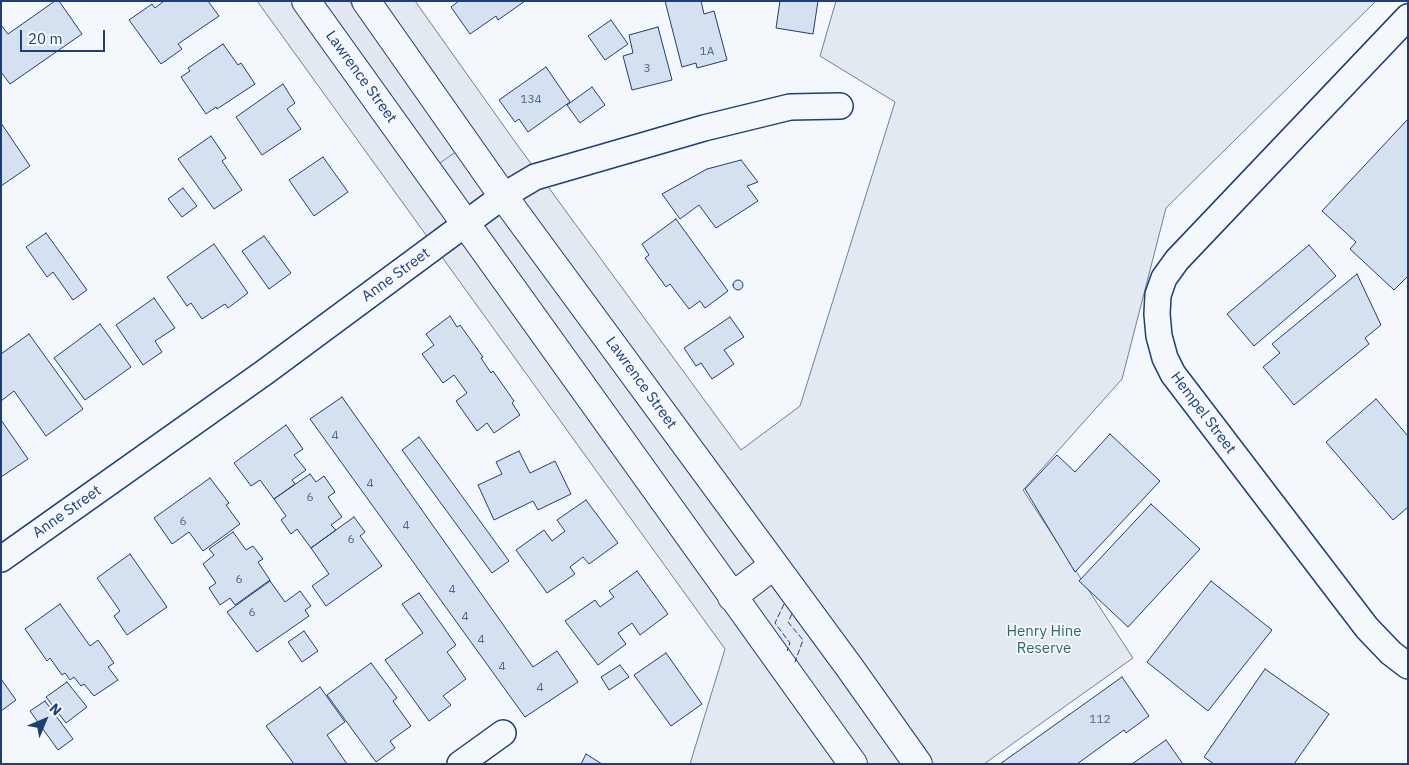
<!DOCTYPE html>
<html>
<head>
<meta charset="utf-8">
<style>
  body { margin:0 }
  #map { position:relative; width:1409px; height:765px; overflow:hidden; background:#f4f7fb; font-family:"IBM Plex Sans",sans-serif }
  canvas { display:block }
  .frame { position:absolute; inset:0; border:2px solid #1d3f73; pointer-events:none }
  .north { position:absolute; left:20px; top:695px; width:50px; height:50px; -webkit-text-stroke:4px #f4f7fb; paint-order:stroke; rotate:45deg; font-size:14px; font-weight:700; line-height:20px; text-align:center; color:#1d3f73 }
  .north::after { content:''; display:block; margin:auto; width:18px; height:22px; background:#1d3f73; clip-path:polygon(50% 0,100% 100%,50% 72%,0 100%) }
  .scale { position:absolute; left:20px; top:30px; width:85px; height:22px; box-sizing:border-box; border:2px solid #1d3f73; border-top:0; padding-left:6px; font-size:15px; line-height:18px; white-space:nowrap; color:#1d3f73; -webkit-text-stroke:4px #f4f7fb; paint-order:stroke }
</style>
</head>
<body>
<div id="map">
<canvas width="1409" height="765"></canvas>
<div class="frame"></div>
<div class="north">N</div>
<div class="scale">20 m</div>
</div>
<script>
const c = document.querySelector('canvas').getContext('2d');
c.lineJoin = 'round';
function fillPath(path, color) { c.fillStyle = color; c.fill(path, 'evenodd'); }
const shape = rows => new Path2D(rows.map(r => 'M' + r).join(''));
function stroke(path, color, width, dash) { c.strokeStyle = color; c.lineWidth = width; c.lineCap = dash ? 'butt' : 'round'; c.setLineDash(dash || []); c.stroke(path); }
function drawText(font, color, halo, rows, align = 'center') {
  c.font = font + ' "IBM Plex Sans",sans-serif'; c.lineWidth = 4; c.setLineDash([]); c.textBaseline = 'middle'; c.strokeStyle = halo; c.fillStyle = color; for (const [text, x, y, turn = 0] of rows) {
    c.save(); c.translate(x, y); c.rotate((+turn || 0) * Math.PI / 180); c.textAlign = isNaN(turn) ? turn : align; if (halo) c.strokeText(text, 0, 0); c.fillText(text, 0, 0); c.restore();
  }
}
const green = shape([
  [257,1,415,1,513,139,741,450,800,406,895,102,820,56,836,1,1376,1,1166,208,1122,379,1023,490,1133,658,984,764,690,764,725,649,257,1]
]);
fillPath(green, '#e3e9f0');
stroke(green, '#687fa3', 1);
const parking = shape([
  [319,1,349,1,457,151,437,165,319,1]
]);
fillPath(parking, '#e3e8f0');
stroke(parking, '#687fa3', 1);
const building = shape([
  [55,1,59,1,82,34,10,84,1,72,1,25,8,34,55,1],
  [164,1,208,1,219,16,178,44,182,49,161,64,129,20,152,4,155,8,164,1],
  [459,1,525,1,498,20,496,16,470,34,451,7,459,1],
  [665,1,701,1,704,14,714,11,727,60,697,68,696,63,682,67,665,1],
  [780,1,818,1,813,34,776,28,780,1],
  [611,20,628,44,605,60,588,36,611,20],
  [658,27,672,80,632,90,623,56,633,53,629,35,658,27],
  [223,44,238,65,241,63,255,84,217,109,216,107,206,114,181,77,190,71,188,68,223,44],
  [546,67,570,102,528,132,519,119,515,122,499,100,546,67],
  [283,84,295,103,287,109,301,129,262,155,236,117,283,84],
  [592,87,605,105,580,123,567,105,592,87],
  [1408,119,1408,276,1394,290,1350,249,1356,242,1322,211,1408,119],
  [1,123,30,166,1,186,1,123],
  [211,136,226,158,222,161,242,190,214,209,178,159,211,136],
  [323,157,348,192,314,216,289,180,323,157],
  [741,160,758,182,747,186,758,201,716,228,699,205,680,219,662,194,707,169,741,160],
  [183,188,197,206,182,217,168,199,183,188],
  [676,219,728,291,705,308,700,301,689,309,670,284,666,287,645,258,649,255,642,244,676,219],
  [46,233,87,290,73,300,53,272,47,277,26,247,46,233],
  [264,236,291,273,269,289,242,251,264,236],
  [214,244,248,293,228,308,225,304,202,319,191,303,187,306,167,277,214,244],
  [1309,245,1336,276,1254,346,1227,314,1309,245],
  [1357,274,1381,325,1365,338,1369,344,1294,405,1263,367,1280,353,1272,344,1357,274],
  '733 285a5 5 0 1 1 10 0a5 5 0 1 1-10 0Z',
  [154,298,175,328,155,341,162,352,143,365,116,325,154,298],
  [450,316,457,327,460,325,483,357,481,358,491,373,493,371,514,401,512,403,520,415,494,433,487,423,477,431,456,401,467,393,454,375,443,383,422,354,434,345,426,334,450,316],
  [730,317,744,337,724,350,734,364,712,379,701,363,696,366,684,348,730,317],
  [100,324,131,367,85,400,54,358,100,324],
  [29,334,83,409,46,436,14,391,1,401,1,354,29,334],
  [342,397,533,667,557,651,578,682,525,717,310,419,342,397],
  [1376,399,1408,436,1408,507,1393,520,1326,442,1376,399],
  [1,420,28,459,1,477,1,420],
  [286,425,303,449,294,455,306,470,292,480,295,484,274,499,260,480,251,486,234,463,286,425],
  [1110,434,1160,481,1075,572,1025,489,1057,455,1075,472,1110,434],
  [419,437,509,561,492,573,402,450,419,437],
  [519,451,530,473,555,461,571,494,538,510,533,501,494,520,478,485,502,474,496,462,519,451],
  [310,474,316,482,324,476,335,492,328,497,342,517,331,525,336,530,311,548,297,529,291,534,281,520,286,516,274,499,310,474],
  [210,478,229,503,226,505,240,524,203,551,189,532,172,544,154,518,210,478],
  [586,500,618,543,589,564,583,557,570,567,575,574,547,593,516,550,544,530,552,541,565,531,557,520,586,500],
  [1151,504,1200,549,1128,627,1079,581,1151,504],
  [354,517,365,532,360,536,382,566,326,606,312,586,329,574,311,548,354,517],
  [233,532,246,550,253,546,263,559,258,562,270,580,235,605,230,598,220,605,209,588,216,583,203,564,214,555,209,549,233,532],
  [130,554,167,607,127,635,114,616,120,611,97,578,130,554],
  [637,571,668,614,640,635,632,623,618,633,626,644,598,665,565,621,595,600,600,607,614,597,609,591,637,571],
  [270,581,285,602,300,591,311,606,305,610,309,616,257,652,227,612,270,581],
  [1211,581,1272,630,1208,711,1147,662,1211,581],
  [419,593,456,645,447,652,466,679,443,696,451,705,429,721,385,660,423,633,402,604,419,593],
  [60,604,90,646,98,640,114,663,108,667,118,680,94,696,84,684,81,686,74,677,70,680,65,673,62,675,50,658,47,661,25,629,60,604],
  [304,631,318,651,302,662,288,642,304,631],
  [666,653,702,704,671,726,634,675,666,653],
  [371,663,397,698,393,701,411,726,390,741,395,748,376,762,327,695,371,663],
  [620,665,629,677,609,690,601,677,620,665],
  [1265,669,1329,714,1294,764,1214,764,1204,757,1265,669],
  [1122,677,1149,716,1126,733,1124,730,1077,764,1000,764,1122,677],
  [1,679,16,700,1,711,1,679],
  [67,682,87,707,66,723,46,697,67,682],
  [320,687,345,722,327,735,347,764,294,764,266,726,320,687],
  [45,701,73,739,58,750,30,711,45,701],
  [1166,740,1183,764,1132,764,1166,740],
  [586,754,602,764,581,764,586,754]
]);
fillPath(building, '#d5e0f0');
stroke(building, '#1d3f73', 1);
const minor = shape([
  [1408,17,1177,260,1164,278,1158,295,1157,314,1159,336,1165,358,1173,374,1367,628,1391,653,1408,666],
  [1,559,265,372,503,196,535,177,704,128,790,107,840,106],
  [460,764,503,733]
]);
const tertiary = shape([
  [306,1,853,764],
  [366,1,503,196,850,668,918,764],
  [732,597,774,565]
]);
stroke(minor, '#1d3f73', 28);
stroke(tertiary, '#1d3f73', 30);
stroke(minor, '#f4f7fb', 25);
stroke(tertiary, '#f4f7fb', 28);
stroke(shape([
  [784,604,775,623,790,643,787,651],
  [792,614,788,622,803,640,795,662]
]), '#1d3f73', 1, [6, 2.5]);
drawText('12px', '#4b6792', null, [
  ["1A",707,52],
  ["3",647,69],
  ["134",531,100],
  ["4",335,436],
  ["4",370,484],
  ["6",310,498],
  ["6",183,522],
  ["4",406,526],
  ["6",351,540],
  ["6",239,580],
  ["4",452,590],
  ["6",252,613],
  ["4",465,617],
  ["4",481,640],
  ["4",502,667],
  ["4",540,688],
  ["112",1100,720]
]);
drawText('15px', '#1d3f73', '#f4f7fb', [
  ["Lawrence Street",361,77,54],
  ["Anne Street",396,275,-36],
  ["Lawrence Street",641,383,54],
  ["Hempel Street",1203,413,53],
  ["Anne Street",67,512,-35]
]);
drawText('15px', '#2c6c60', '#f4f7fb', [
  ["Henry Hine",1044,632],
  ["Reserve",1044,649]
]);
</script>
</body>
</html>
